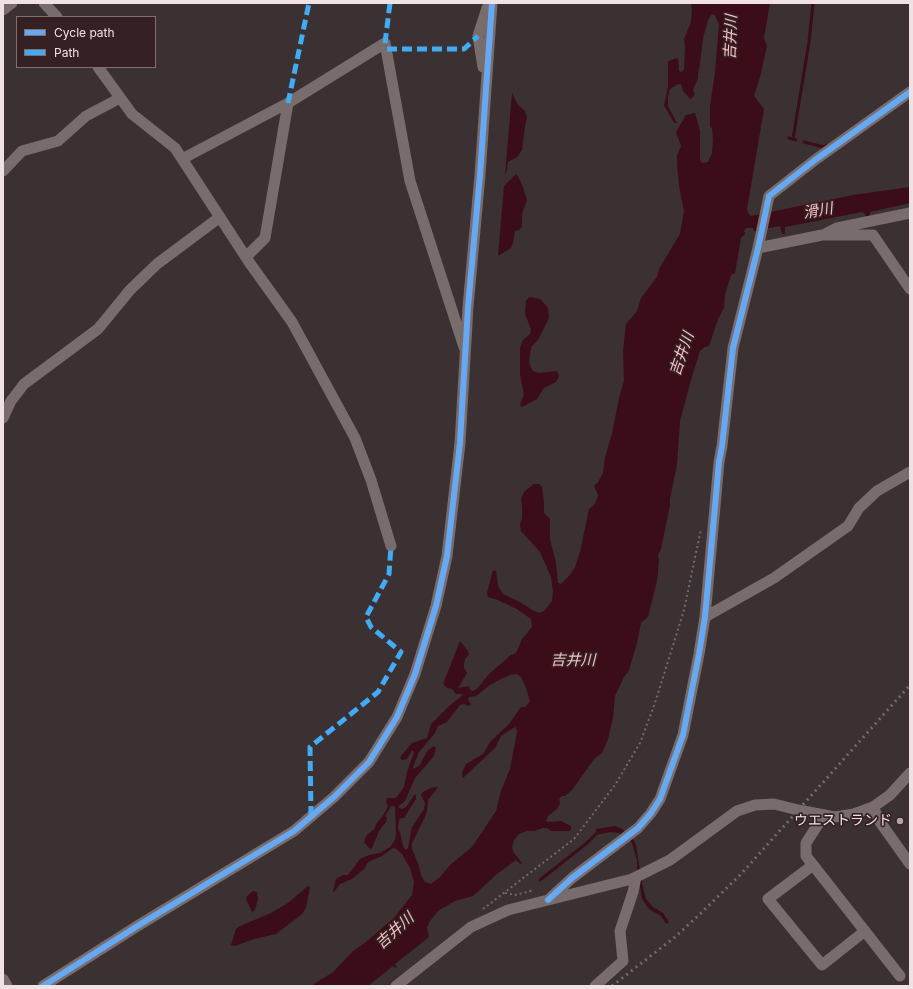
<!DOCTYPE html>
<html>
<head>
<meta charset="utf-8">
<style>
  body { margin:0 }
  #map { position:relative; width:913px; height:989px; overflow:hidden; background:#3b3032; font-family:Inter,sans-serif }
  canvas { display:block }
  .frame { position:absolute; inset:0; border:4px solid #f0e2e3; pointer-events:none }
  .legend { position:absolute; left:16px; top:16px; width:140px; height:52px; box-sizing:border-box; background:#352124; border:1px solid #806e70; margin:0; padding:5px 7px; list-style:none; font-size:12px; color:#f0e2e3 }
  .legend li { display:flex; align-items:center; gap:8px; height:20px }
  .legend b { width:20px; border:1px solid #806e70 }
</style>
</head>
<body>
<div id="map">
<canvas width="913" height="989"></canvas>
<div class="frame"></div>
<ul class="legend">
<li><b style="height:5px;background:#66a8f1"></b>Cycle path</li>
<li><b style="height:5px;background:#42abf6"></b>Path</li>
</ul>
</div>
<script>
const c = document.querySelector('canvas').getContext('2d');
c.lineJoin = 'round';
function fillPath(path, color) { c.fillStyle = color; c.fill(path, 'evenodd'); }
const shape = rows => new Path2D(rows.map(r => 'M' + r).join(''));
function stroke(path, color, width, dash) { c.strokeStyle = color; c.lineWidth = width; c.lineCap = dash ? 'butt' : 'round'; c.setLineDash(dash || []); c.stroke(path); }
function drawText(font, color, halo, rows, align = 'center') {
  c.font = font + ' Inter,"Noto Sans JP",sans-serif'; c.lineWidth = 3.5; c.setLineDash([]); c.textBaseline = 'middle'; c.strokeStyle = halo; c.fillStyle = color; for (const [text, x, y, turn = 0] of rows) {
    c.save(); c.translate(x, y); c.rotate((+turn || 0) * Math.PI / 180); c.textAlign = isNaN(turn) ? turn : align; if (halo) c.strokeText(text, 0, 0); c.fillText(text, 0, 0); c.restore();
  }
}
fillPath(shape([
  [691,3,770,3,764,38,767,46,760,77,754,96,764,109,747,209,749,215,751,216,853,195,910,187,910,203,870,212,870,217,866,217,865,214,862,212,785,227,785,233,782,234,780,226,754,231,753,228,746,228,744,231,745,234,741,238,735,273,731,275,725,295,724,308,718,319,709,346,705,347,700,351,693,373,680,421,677,464,670,499,670,505,661,549,658,555,659,561,657,581,648,617,641,623,637,643,629,670,624,677,615,696,613,718,608,739,602,753,594,759,572,790,565,796,562,796,560,798,559,800,560,803,558,808,548,816,546,821,547,822,561,821,571,826,571,829,570,831,551,831,547,828,543,828,534,831,527,831,519,834,514,840,512,848,514,853,522,863,520,864,516,860,497,874,473,896,455,901,438,911,430,921,427,928,429,937,395,964,397,967,395,968,393,966,368,986,311,986,333,972,352,952,366,942,394,918,412,895,414,882,410,868,402,854,396,849,393,848,382,856,368,862,364,869,352,879,340,884,334,892,333,891,336,879,343,875,348,875,360,859,369,855,380,853,390,847,395,840,396,833,395,807,392,805,385,816,387,818,386,822,379,831,372,848,370,849,364,842,366,836,375,828,376,824,382,817,386,811,388,806,386,801,387,798,396,798,404,787,407,772,414,752,412,750,407,759,402,760,400,758,401,756,412,743,427,738,431,724,448,707,463,695,460,694,456,694,452,689,447,688,443,684,460,641,468,651,469,654,465,659,464,664,464,668,467,673,458,688,469,686,470,690,473,691,477,689,489,674,511,655,516,653,522,639,532,627,531,619,517,609,498,600,488,597,487,593,493,570,496,571,498,586,503,594,520,602,534,611,539,613,544,611,552,601,553,592,551,577,540,552,521,531,520,525,522,518,522,507,521,499,524,492,534,484,539,484,542,487,544,502,544,513,550,519,550,539,556,563,558,583,561,584,570,575,575,567,580,552,589,509,595,504,598,495,594,486,598,482,603,473,605,457,612,434,619,398,624,381,623,351,626,324,637,311,641,298,657,277,659,269,680,234,684,211,679,186,677,163,677,155,681,146,676,132,686,115,695,113,700,131,700,160,702,163,708,162,712,153,713,140,712,129,710,126,710,106,715,72,719,25,715,15,712,14,708,20,703,38,700,64,698,74,698,78,693,90,695,94,693,97,690,99,683,91,681,84,678,84,670,89,668,97,668,106,677,123,675,123,673,121,664,105,668,87,668,61,678,58,679,71,682,72,684,69,685,48,684,39,691,22,692,10],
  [517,674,521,677,526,688,530,701,528,704,525,707,521,707,509,724,490,742,483,754,466,764,462,773,462,777,463,778,495,748,501,736,515,727,516,728,517,732,510,769,501,791,496,811,472,847,451,864,440,877,431,884,425,882,421,875,419,866,412,849,412,843,425,817,427,811,428,800,438,787,431,788,423,792,421,795,425,803,424,809,412,827,408,848,406,850,404,848,402,842,400,832,399,831,398,827,399,820,401,818,404,818,416,799,416,795,415,794,406,807,402,809,398,807,405,801,415,778,434,756,436,748,434,746,428,750,424,757,420,765,414,769,413,767,419,752,435,733,438,726,447,722,460,705,464,704,469,706,471,704,468,700,469,697,476,696,490,685,499,680,510,675],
  [512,93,518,105,525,111,527,117,525,126,522,150,517,157,508,162,507,170,505,175],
  [516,174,519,178,523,187,527,200,522,214,522,227,519,230,515,231,513,243,511,248,498,256,504,186],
  [529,297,537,298,541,300,548,308,549,318,538,340,531,347,529,362,531,368,533,371,539,373,557,371,559,376,556,382,544,388,537,399,522,407,520,405,524,394,520,375,520,348,523,340,530,334,531,329,525,314,526,301],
  [615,826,622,829,632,837,636,845,642,883,646,899,653,907,663,913,669,922,666,924,661,916,649,909,642,899,637,869,637,860,632,843,629,839,619,833,610,832,596,835,596,829],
  [308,886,310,887,306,908,302,914,276,934,254,939,235,946,231,945,236,929,240,926,271,913,288,903],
  [253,891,257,892,258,899,255,910,252,912,246,899,247,896]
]), '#3b0d18');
stroke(shape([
  [789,138,796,140],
  [793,139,809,42,813,3],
  [804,142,824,147,827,145],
  [540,880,587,843,598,832]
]), '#3b0d18', 3);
stroke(shape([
  [505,893,515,895,531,891,532,893],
  [483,909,574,839,615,785,640,743,655,703,684,610,701,529]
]), '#75696a', 2, [2, 3]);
stroke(shape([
  [44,3,57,17],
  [3,10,12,3],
  [98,67,132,114,175,148,249,262,292,322,355,438,371,480,391,546],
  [483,67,478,36,487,8],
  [182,159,288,103],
  [3,171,22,151,58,141,86,116,120,98],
  [827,233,837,228,910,213],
  [758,248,822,235,873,235,910,289],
  [246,257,265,238,288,103,385,43,410,181,464,347],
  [3,418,11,401,24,384,98,329,130,290,157,264,220,217],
  [705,617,774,578,848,526,859,508,877,491,910,472],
  [873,807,880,822,910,864],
  [824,815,806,843,806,856,900,976],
  [813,865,768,899,822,965,865,931],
  [548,900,572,878,638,828,651,813,660,799,683,735,699,654,705,617,719,462,722,446,733,348,758,248,769,196,815,160,910,92],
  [3,979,7,986],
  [43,986,139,925,294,831,334,797,369,762,397,717,415,674,436,606,447,556,460,443,468,307,480,175,492,3],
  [396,986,471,927,508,910,632,879,670,860,737,811,755,805,774,804,798,810,835,817,854,814,873,807,890,795,910,773],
  [595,986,623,961,620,931,633,892,636,877]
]), '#796c6d', 11);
stroke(shape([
  [612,986,675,937,699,915,742,873,910,685]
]), '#75696a', 3, [2, 4]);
stroke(shape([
  [385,43,390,3],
  [387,49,464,49,478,36],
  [288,103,309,3],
  [311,816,310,747,378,692,401,652,371,627,366,617,389,574,391,546]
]), '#42abf6', 5, [10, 5]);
stroke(shape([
  [548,900,572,878,638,828,651,813,660,799,683,735,699,654,705,617,719,462,722,446,733,348,758,248,769,196,815,160,910,92],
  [43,986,139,925,294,831,334,797,369,762,397,717,415,674,436,606,447,556,460,443,468,307,480,175,492,3]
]), '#66a8f1', 6);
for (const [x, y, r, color] of [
  [900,821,4,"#b1a4a5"]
]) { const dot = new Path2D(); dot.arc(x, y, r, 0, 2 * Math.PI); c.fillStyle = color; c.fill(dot); stroke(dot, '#352124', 1.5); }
drawText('14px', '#f0e2e3', '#352124', [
  ["ウエストランド",892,821]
], 'right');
drawText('italic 15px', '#f6c0c5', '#352124', [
  ["吉井川",731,37,-88],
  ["滑川",818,211,-10],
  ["吉井川",682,354,-71],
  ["吉井川",573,660],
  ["吉井川",395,931,-42]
]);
</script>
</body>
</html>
